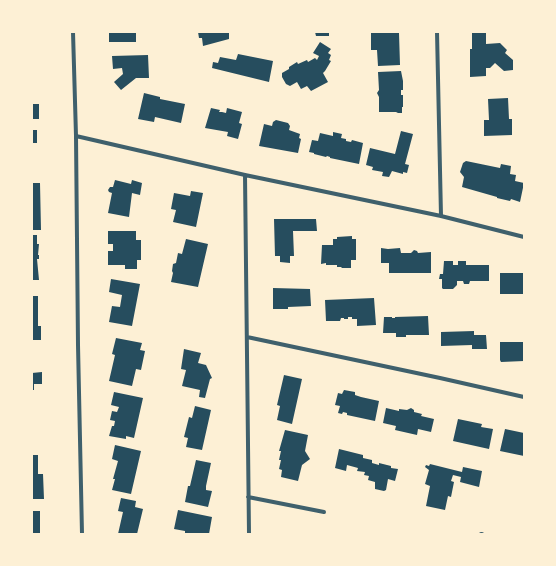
<!DOCTYPE html>
<html>
<head>
<meta charset="utf-8">
<style>
  body { margin:0 }
  #map { position:relative; width:556px; height:566px; overflow:hidden; background:#fdf0d5; font-family:"Libre Baskerville",serif }
  canvas { display:block }
  .frame { position:absolute; inset:0; border:33px solid #fdf0d5; pointer-events:none }
</style>
</head>
<body>
<div id="map">
<canvas width="556" height="566"></canvas>
<div class="frame"></div>
</div>
<script>
const c = document.querySelector('canvas').getContext('2d');
c.lineJoin = 'round';
function fillPath(path, color) { c.fillStyle = color; c.fill(path, 'evenodd'); }
const shape = rows => new Path2D(rows.map(r => 'M' + r).join(''));
function stroke(path, color, width, dash) { c.strokeStyle = color; c.lineWidth = width; c.lineCap = dash ? 'butt' : 'round'; c.setLineDash(dash || []); c.stroke(path); }
fillPath(shape([
  [109,32,136,32,136,42,109,42],
  [198,32,229,32,229,39,203,46,202,38,199,38],
  [315,32,329,32,329,36,316,36],
  [371,32,402,32,402,33,399,33,400,65,378,66,377,50,371,50],
  [486,32,486,44,500,43,507,50,505,53,513,60,513,70,504,71,495,63,490,68,486,68,486,76,470,77,470,49,472,49,472,33],
  [320,42,331,49,328,53,331,55,329,60,331,61,325,71,323,73,328,82,311,91,307,86,301,89,297,82,290,86,286,84,282,77,282,73,289,69,289,67,297,62,298,64,307,60,308,62,315,58,317,60,319,56,313,53],
  [238,54,273,61,269,82,212,68,213,62,218,63,220,57,236,60],
  [148,55,149,78,136,78,121,90,114,82,123,74,122,68,113,69,112,56],
  [401,71,403,81,403,90,401,90,401,95,403,95,403,107,402,107,402,113,398,113,396,112,379,112,379,97,377,93,379,90,378,72],
  [144,93,160,97,160,99,185,104,181,123,155,117,154,122,138,119],
  [508,98,509,119,512,119,512,135,484,136,484,120,489,120,488,99],
  [32,104,39,104,39,119,32,119],
  [211,108,220,110,219,112,222,112,226,113,227,108,242,112,239,123,242,124,238,139,227,136,228,132,205,128],
  [276,120,288,123,290,126,289,130,300,134,299,138,301,139,298,153,259,146,264,124,272,126,273,122],
  [32,130,37,130,37,143,32,143],
  [401,131,413,134,405,164,409,165,407,173,403,172,403,174,392,171,389,177,382,176,383,172,372,170,373,167,366,165,370,148,395,154],
  [333,132,342,134,341,138,346,139,346,141,351,142,352,140,363,143,359,164,330,158,330,157,327,156,326,157,314,154,314,153,309,152,312,140,318,141,320,133,333,136],
  [466,161,500,168,501,164,511,166,510,174,516,175,515,181,524,183,520,202,511,199,510,201,497,198,497,197,462,187,464,177,460,172,463,163],
  [115,180,131,184,132,180,142,183,140,195,132,193,129,217,108,213,112,193,109,192,108,190,110,187,113,187],
  [32,183,40,183,41,230,32,230],
  [191,191,203,193,196,227,173,222,176,210,171,209,174,193,190,196],
  [274,219,316,219,317,231,293,231,294,256,290,256,290,263,280,262,280,256,275,256],
  [108,231,136,231,136,240,141,240,141,260,137,260,137,269,125,269,125,265,108,265,108,251,113,251,113,244,108,244],
  [32,235,37,235,37,244,39,244,38,255,39,255,39,259,37,259,39,280,32,280],
  [352,236,352,239,356,239,356,260,351,260,351,268,342,268,341,267,337,267,337,265,326,265,326,263,321,264,322,245,333,245,333,239,337,239,337,237],
  [186,239,208,244,198,287,171,282,173,273,172,271,173,264,176,263,178,253,182,254],
  [381,248,388,249,400,248,401,253,411,253,414,250,417,251,418,253,431,252,431,273,389,273,389,263,381,263],
  [444,261,453,261,453,265,458,265,458,261,466,261,466,265,489,265,489,281,470,281,469,284,464,284,463,281,457,281,457,285,453,289,443,289,442,288,442,279,439,279,440,274,443,274],
  [500,273,524,273,524,294,500,294],
  [111,279,140,284,132,326,109,322,112,306,120,307,122,295,109,292],
  [273,288,310,289,311,306,288,307,288,309,273,309],
  [32,296,38,296,38,326,41,326,41,340,32,340],
  [374,298,376,325,357,326,357,319,352,319,352,317,348,317,348,319,344,319,344,318,341,318,340,321,326,321,325,300],
  [428,316,429,335,406,335,406,337,396,337,396,333,383,333,384,317,392,317,392,318,395,318,395,317],
  [474,331,474,335,486,335,487,349,472,349,472,345,441,346,441,332],
  [116,338,142,343,140,350,145,351,141,370,136,369,132,386,109,381,115,355,112,354],
  [500,342,524,342,524,361,501,362,500,360],
  [184,349,201,353,198,363,206,365,212,378,210,379,205,398,199,397,200,390,182,386,186,370,181,369],
  [42,372,42,384,34,384,34,390,32,390,32,373],
  [284,375,302,379,292,424,277,420,280,406,277,405],
  [344,390,355,392,355,395,361,397,379,401,375,421,347,415,347,413,343,412,342,414,338,413,340,406,335,405,338,393,342,394],
  [114,392,143,398,134,438,126,436,126,439,109,436,112,426,114,426,115,421,110,420,112,411,117,412,119,407,111,405],
  [195,406,211,410,202,450,186,447,188,438,184,437,189,417,192,418],
  [386,408,399,411,399,409,407,410,411,408,414,410,414,412,422,414,421,416,434,419,431,432,418,429,417,435,395,430,396,426,383,423],
  [458,419,482,424,481,427,493,429,489,449,453,441],
  [505,429,524,433,524,456,500,451],
  [285,430,308,435,305,451,310,459,302,465,298,481,281,477,282,470,279,469,281,460,279,460,281,451,279,451],
  [115,445,141,451,131,494,112,490,115,479,113,479,118,461,112,459],
  [339,449,363,455,363,458,372,460,372,463,379,465,379,463,391,466,391,468,398,469,395,481,388,479,386,490,384,491,375,489,375,482,368,480,369,476,364,475,365,472,357,471,358,468,347,465,346,471,335,468],
  [32,455,38,455,38,474,43,474,44,499,32,499],
  [196,460,211,463,206,486,206,490,212,491,208,507,185,502,188,486,190,486],
  [430,464,462,472,463,467,482,471,479,487,460,482,461,477,453,475,451,481,454,482,451,497,448,496,445,510,426,506,430,486,425,484,429,470,425,467,426,465,429,466],
  [121,498,136,501,135,507,143,509,137,534,118,534,123,512,118,511],
  [178,510,212,517,209,534,185,534,185,531,174,529],
  [32,511,40,511,40,534,32,534]
]), '#264d5e');
stroke(shape([
  [73,32,76,136,78,345,82,534],
  [437,32,441,216],
  [76,136,245,175,441,216,524,237],
  [245,175,249,534],
  [247,337,440,378,524,397],
  [248,497,324,512],
  [481,534,482,534]
]), '#3f606c', 4);
</script>
</body>
</html>
